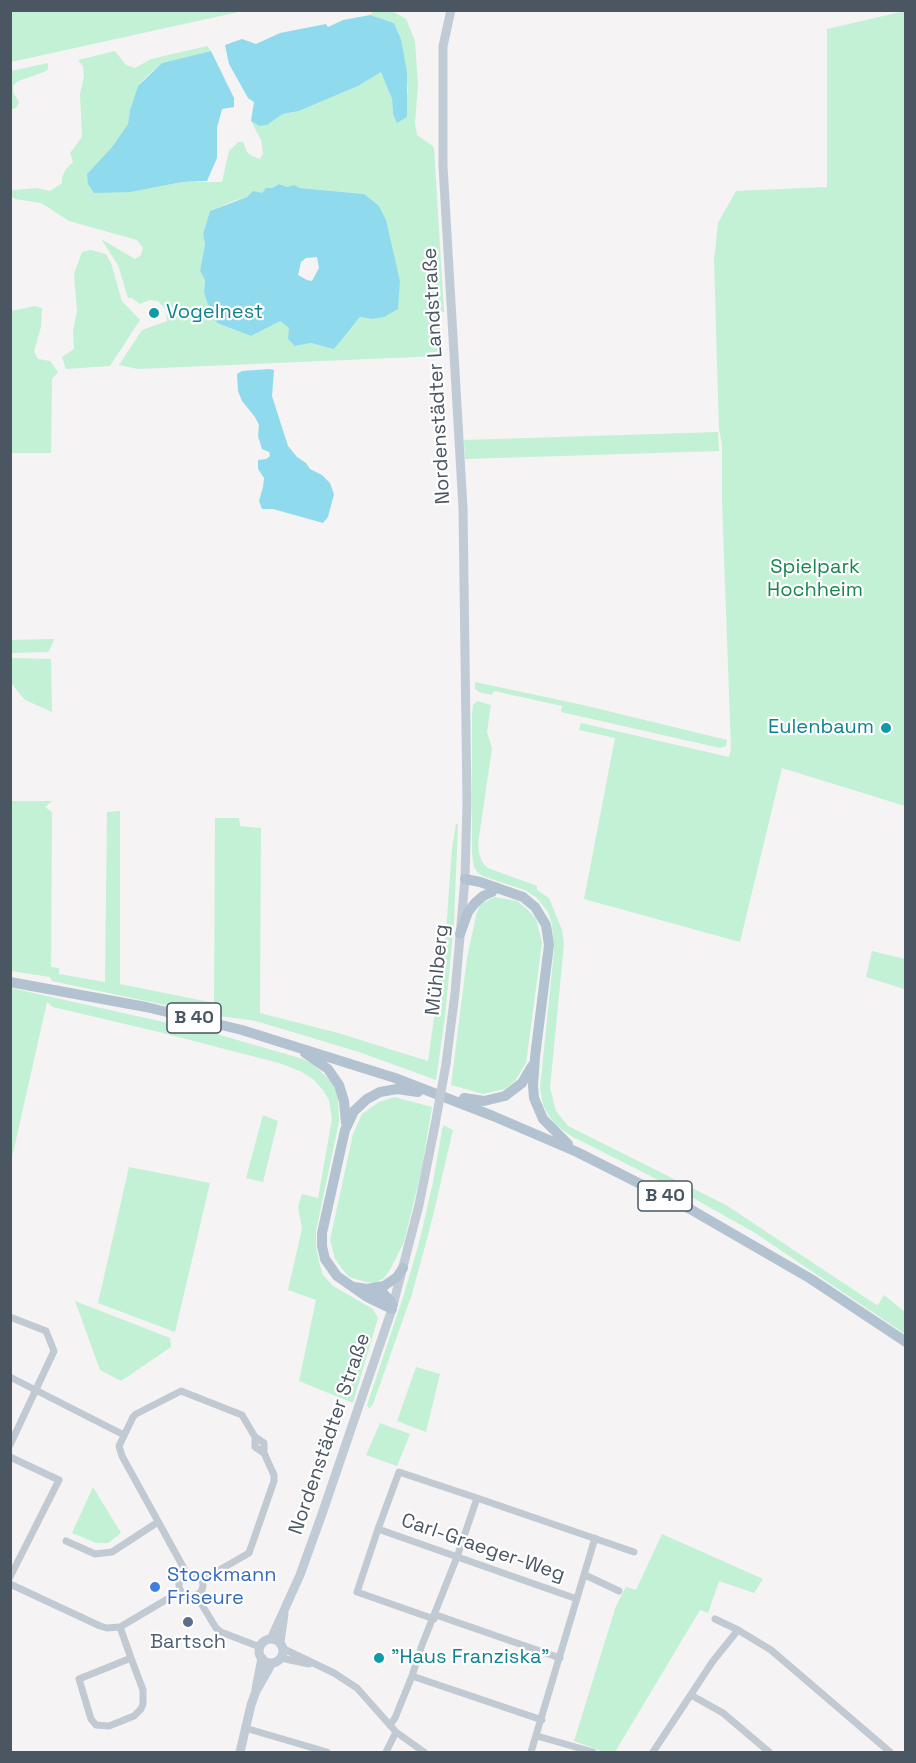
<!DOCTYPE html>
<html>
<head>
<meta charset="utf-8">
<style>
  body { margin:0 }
  #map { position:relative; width:916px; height:1763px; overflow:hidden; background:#f5f3f3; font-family:"Space Grotesk",sans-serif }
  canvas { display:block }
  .frame { position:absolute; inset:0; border:12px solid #4a5661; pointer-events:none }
</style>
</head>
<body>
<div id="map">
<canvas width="916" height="1763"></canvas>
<div class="frame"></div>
</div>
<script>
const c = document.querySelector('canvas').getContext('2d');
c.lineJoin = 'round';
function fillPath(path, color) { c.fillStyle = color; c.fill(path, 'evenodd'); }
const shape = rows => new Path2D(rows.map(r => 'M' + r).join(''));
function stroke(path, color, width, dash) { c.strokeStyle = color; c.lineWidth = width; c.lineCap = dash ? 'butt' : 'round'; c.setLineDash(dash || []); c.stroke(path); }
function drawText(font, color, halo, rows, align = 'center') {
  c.font = font + ' "Space Grotesk",sans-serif'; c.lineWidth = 4.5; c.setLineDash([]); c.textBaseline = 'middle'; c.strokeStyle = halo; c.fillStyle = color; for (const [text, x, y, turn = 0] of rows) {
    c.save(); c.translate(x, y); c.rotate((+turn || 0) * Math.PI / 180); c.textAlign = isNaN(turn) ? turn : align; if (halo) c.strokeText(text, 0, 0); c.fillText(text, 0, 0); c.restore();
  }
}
fillPath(shape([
  [13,11,243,11,11,62,11,14],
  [374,11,392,11,406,19,415,41,418,85,415,123,417,135,434,147,444,312,440,312,440,352,438,356,138,369,119,365,142,330,167,321,166,310,158,301,150,300,140,304,132,298,128,298,118,265,101,239,135,259,141,255,143,248,137,240,69,221,41,203,15,199,11,196,11,191,14,190,37,188,50,191,62,183,62,177,66,169,73,162,70,153,82,137,80,94,84,77,83,66,78,60,115,51,126,65,135,68,151,59,207,46,211,51,162,63,147,76,138,86,130,110,128,124,112,147,87,174,131,192,182,182,222,182,229,151,238,142,243,142,247,152,252,156,260,159,263,153,261,140,251,121,259,126,267,125,283,114,299,111,358,86,382,71,392,99,393,114,398,123,408,91,401,39,394,23,370,15],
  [279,184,287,187,294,185,300,188,364,194,390,240,400,281,372,319,360,317,334,348,311,343,295,346,289,328,280,320,251,336,217,323,204,292,205,280,200,271,205,244,203,234,210,211,233,201,262,193],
  [905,11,905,806,782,768,740,942,584,899,615,738,579,730,581,723,729,757,731,749,722,501,722,445,719,429,714,260,718,223,736,191,827,187,827,29],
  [48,63,48,69,44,72,18,81,13,86,13,92,19,102,16,108,11,110,11,71],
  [91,250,106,254,111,263,122,301,140,320,110,366,66,369,62,357,74,349,73,331,77,311,74,274,82,252],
  [35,306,42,308,41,327,34,351,38,359,50,361,58,372,52,379,51,453,11,453,11,311],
  [718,432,719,451,465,459,464,440],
  [54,639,52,645,48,652,11,653,11,640],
  [11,658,51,659,52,712,25,700,11,683],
  [475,682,583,705,727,740,726,746,720,748,561,712,562,706,494,691,492,695,479,692,475,689],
  [477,701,491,705,487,732,492,748,478,844,479,853,482,862,488,868,537,886,537,890,549,898,562,930,564,944,550,1088,556,1111,568,1126,726,1205,875,1304,878,1305,884,1295,905,1312,905,1334,755,1233,686,1194,571,1136,556,1125,549,1116,543,1105,540,1088,554,951,552,924,548,912,537,898,525,890,485,877,478,873,474,867,472,854,472,714,473,705],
  [11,801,52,801,45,807,52,812,51,967,59,968,59,974,105,982,107,812,120,811,120,984,214,1003,215,818,239,818,240,826,261,828,260,1013,338,1033,428,1061,446,932,452,848,456,824,458,824,454,922,445,1017,436,1080,359,1052,256,1021,212,1015,52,981,50,977,11,971],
  [495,897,517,901,528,910,536,919,542,943,526,1063,515,1081,505,1089,483,1094,451,1085,467,958,476,916,480,904],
  [872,951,905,959,904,989,866,977],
  [11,988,213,1033,303,1059,313,1064,332,1082,338,1095,339,1122,316,1231,316,1246,319,1262,323,1275,333,1286,373,1309,378,1318,353,1403,299,1381,316,1300,288,1290,302,1229,298,1207,302,1194,318,1198,332,1119,329,1100,323,1090,313,1079,300,1071,279,1063,159,1032,53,1007,47,1002,11,1162],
  [394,1097,432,1107,421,1172,404,1242,390,1270,384,1278,375,1283,366,1282,349,1277,343,1270,335,1259,330,1240,353,1134,362,1114,379,1102],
  [263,1115,278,1121,263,1182,246,1178],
  [443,1125,453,1130,432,1220,412,1294,373,1404,369,1409,367,1405,405,1291,420,1239,433,1182],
  [129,1167,210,1183,175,1332,98,1303],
  [75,1301,170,1338,171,1347,121,1381,100,1370],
  [416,1367,440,1374,426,1432,397,1421],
  [380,1423,410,1434,397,1466,366,1455],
  [93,1487,121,1533,108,1543,96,1543,72,1533],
  [662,1534,763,1579,754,1593,719,1581,708,1613,700,1610,615,1752,604,1752,574,1741,616,1606,626,1587,636,1590]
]), '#c3f1d5');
fillPath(shape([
  [370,15,394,23,401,39,407,72,407,117,397,123,393,114,392,99,381,72,358,86,299,111,283,114,267,125,259,126,251,121,254,102,248,98,229,64,225,45,242,39,256,44,280,33,326,24,328,27,343,20],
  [211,51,234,98,234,107,222,109,217,128,217,158,207,181,182,182,131,192,94,193,88,184,87,174,112,147,128,124,130,110,138,86,162,63],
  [279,184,287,187,294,185,300,188,364,194,379,206,386,220,400,281,398,309,384,317,372,319,360,317,334,349,311,343,295,346,288,339,289,328,280,321,251,336,217,323,210,311,204,292,205,280,200,271,205,244,203,234,210,211,247,197,253,191,262,193,266,188,272,188],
  [317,257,319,268,312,281,307,280,298,275,301,262,306,258],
  [270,369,274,370,272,396,288,446,297,457,306,463,310,469,322,475,330,483,334,494,328,517,323,523,273,509,262,509,259,501,263,487,264,478,258,469,258,460,266,459,270,456,269,452,262,449,258,436,259,425,255,417,242,401,238,391,237,374,242,371]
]), '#90daee');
stroke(shape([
  [10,1317,46,1331,54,1351,10,1445],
  [10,1377,124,1435],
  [255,1437,255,1447,264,1453],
  [10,1457,59,1480,10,1577],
  [378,1529,577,1599],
  [66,1541,95,1554,112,1552,158,1522],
  '179 1585a12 12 0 1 1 24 0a12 12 0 1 1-24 0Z',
  [187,1574,122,1456,119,1446,133,1417,136,1414,181,1391,242,1415,255,1437,264,1443,264,1453,274,1475,274,1481,249,1553,202,1580],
  [585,1575,619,1591],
  [10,1584,100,1626,107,1628,120,1627,181,1591],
  [196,1595,216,1628,221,1632,260,1647],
  [436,1615,560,1658],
  [434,1619,357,1592,378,1529,399,1472,477,1498],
  [715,1619,738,1630,771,1650,890,1752],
  [120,1627,131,1658,143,1690,143,1704,141,1709,134,1716,109,1726,96,1725,91,1719,79,1679,131,1658],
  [284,1649,334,1673,357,1688,396,1732,424,1752],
  [281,1658,309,1664],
  [412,1676,542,1720],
  [691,1695,723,1713,769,1752],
  [390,1725,395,1718,412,1676,422,1645,457,1557,477,1498,634,1552],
  [245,1728,327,1752],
  [537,1736,593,1752],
  [386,1752,396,1732],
  [531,1752,595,1538],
  [653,1752,713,1661,738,1630]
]), '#c1cad2', 7);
stroke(shape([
  [446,1064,455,993,465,879,467,802,463,508,443,166,443,46,451,10],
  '259 1651a12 12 0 1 1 24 0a12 12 0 1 1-24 0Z',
  [271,1639,300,1575,322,1514,392,1309,419,1205,435,1125],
  [280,1642,284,1614],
  [256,1689,262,1658],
  [240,1752,251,1705,256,1691,272,1663]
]), '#c1cbd6', 9);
stroke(shape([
  [465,879,480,882,523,897,535,907,546,925,549,945,535,1057,533,1086,534,1098,543,1119,568,1144],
  [460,934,468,912,475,903,483,896,492,892],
  [10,982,146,1007,242,1030,395,1078,493,1116,577,1152,690,1209,811,1279,906,1342],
  [305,1053,328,1069,339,1085,344,1101,346,1123],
  [464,1098,484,1101,505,1096,522,1083,532,1066],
  [354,1287,367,1289,384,1286,397,1277,403,1268],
  [372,1290,384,1294,393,1304],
  [392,1309,367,1297,337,1276,325,1259,322,1246,322,1233,345,1130,354,1111,367,1099,380,1092,397,1089,418,1092]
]), '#b3c2d1', 10);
stroke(shape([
  [435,1125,446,1064]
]), '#c1cbd6', 9);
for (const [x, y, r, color] of [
  [154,313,6,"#0f9aa8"],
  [886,728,6,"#0f9aa8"],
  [155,1587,6,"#3f7fe0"],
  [188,1622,6,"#5c6f8a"],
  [379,1658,6,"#0f9aa8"]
]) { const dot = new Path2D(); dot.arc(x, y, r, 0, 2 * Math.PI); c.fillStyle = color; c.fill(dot); stroke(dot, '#fff', 2); }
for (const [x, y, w] of [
  [194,1018,54],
  [665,1196,54]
]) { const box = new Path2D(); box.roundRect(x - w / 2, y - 15, w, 30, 4.5); c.fillStyle = '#fff'; c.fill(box); stroke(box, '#4a5661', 1.5); }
drawText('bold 18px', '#4a5661', null, [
  ["B 40",194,1018],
  ["B 40",665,1196]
]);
drawText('20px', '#0d838f', '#fff', [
  ["Vogelnest",166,313],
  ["Eulenbaum",874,728,"right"],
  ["\"Haus Franziska\"",391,1658]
], 'left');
drawText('20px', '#4a5661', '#fff', [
  ["Nordenstädter Landstraße",437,376,-93],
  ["Mühlberg",438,970,-84],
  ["Nordenstädter Straße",330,1434,-71],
  ["Carl-Graeger-Weg",483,1548,19]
]);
drawText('20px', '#17864f', '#fff', [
  ["Spielpark",815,568],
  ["Hochheim",815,591]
]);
drawText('20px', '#366cbe', '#fff', [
  ["Stockmann",167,1576],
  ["Friseure",167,1599]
], 'left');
drawText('20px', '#4e5e75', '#fff', [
  ["Bartsch",188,1643]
]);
</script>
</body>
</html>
